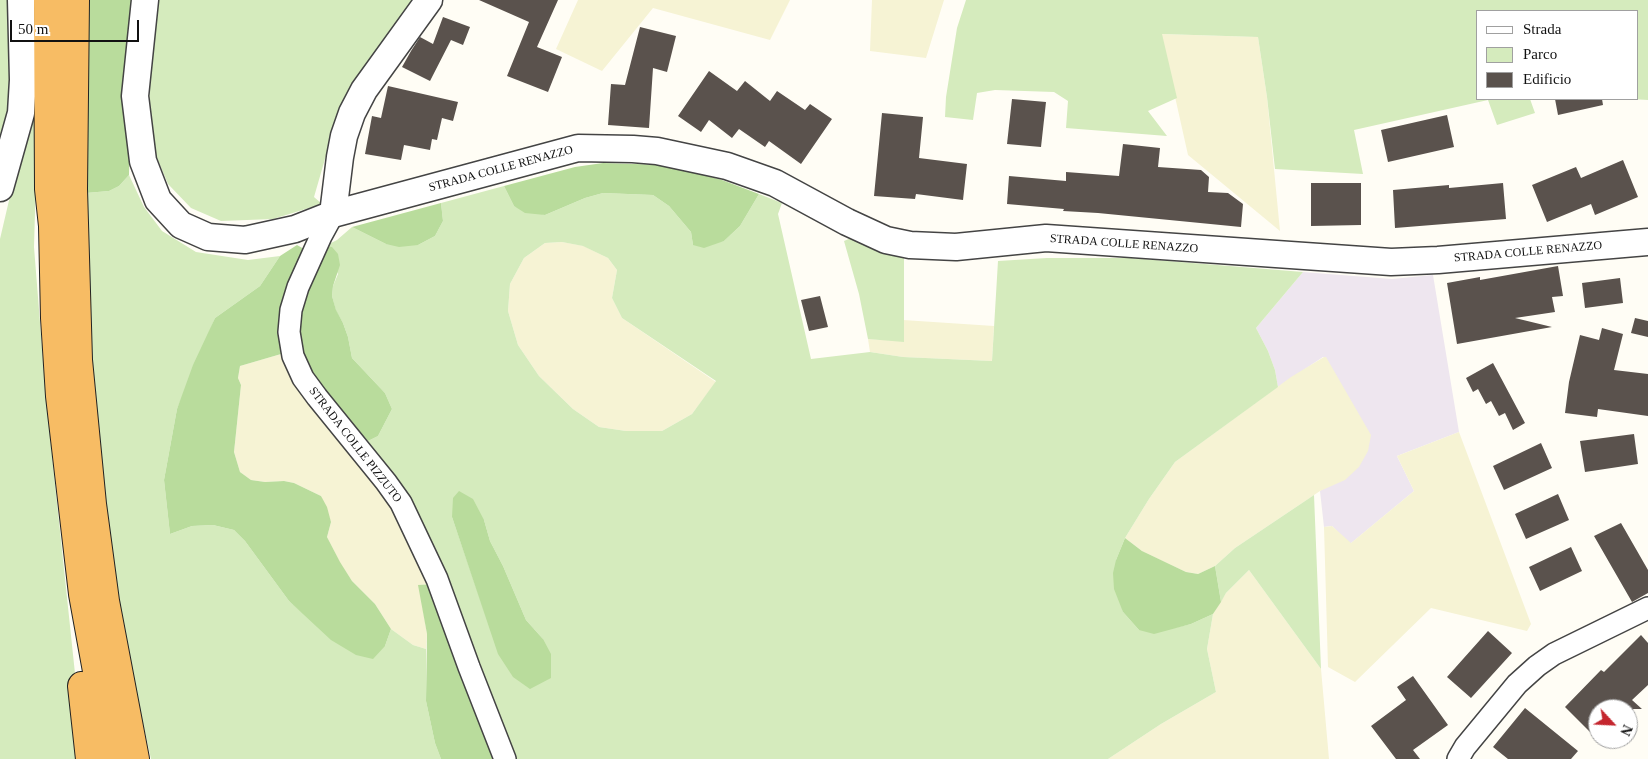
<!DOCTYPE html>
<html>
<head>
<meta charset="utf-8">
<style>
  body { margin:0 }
  #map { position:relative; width:1648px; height:759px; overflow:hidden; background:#fffdf5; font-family:"Times New Roman",serif }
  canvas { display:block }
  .legend { position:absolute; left:1476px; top:10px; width:162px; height:90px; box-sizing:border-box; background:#fff; border:1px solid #a0a0a0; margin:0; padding:6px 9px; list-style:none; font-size:15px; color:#111 }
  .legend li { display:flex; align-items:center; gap:10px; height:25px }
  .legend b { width:25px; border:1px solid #a0a0a0 }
  .north { position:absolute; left:1588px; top:699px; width:50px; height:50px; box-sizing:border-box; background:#fff; border:1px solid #a0a0a0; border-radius:50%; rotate:115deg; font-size:14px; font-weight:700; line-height:20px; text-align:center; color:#111 }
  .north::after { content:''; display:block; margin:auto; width:18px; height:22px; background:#c4262e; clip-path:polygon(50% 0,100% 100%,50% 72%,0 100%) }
  .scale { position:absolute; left:10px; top:20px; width:129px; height:22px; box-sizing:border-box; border:2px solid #111; border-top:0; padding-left:6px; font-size:15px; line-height:18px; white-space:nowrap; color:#111; -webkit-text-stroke:4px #fff; paint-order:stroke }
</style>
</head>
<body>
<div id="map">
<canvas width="1648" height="759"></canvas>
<ul class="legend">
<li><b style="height:6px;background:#fff"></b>Strada</li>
<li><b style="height:14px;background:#d5ebbd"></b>Parco</li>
<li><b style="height:14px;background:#5a524d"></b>Edificio</li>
</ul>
<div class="north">N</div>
<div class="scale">50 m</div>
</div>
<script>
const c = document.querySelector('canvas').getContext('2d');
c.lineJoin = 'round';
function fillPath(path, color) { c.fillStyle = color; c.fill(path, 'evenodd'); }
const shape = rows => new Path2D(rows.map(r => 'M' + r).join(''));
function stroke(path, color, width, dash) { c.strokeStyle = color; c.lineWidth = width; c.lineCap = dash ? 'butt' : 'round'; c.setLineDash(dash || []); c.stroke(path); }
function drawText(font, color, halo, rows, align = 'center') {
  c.font = font + ' "Times New Roman",serif'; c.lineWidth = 5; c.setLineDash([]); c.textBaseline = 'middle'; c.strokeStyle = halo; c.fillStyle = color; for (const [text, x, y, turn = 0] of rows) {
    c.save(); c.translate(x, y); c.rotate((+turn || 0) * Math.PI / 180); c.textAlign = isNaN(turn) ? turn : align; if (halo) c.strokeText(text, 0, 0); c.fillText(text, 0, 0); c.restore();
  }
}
fillPath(shape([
  [1303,272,1392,279,1433,275,1459,432,1397,456,1414,491,1350,544,1332,526,1324,527,1320,491,1325,487,1326,357,1323,357,1278,387,1275,370,1268,351,1256,328]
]), '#eee6ef');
fillPath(shape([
  [578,0,790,0,770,40,653,8,602,71,556,49],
  [872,0,944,0,926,58,870,51],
  [1161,34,1258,37,1267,97,1280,231,1188,155],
  [562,242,584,246,608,258,617,270,612,298,622,318,716,382,692,414,662,431,626,431,599,427,573,409,539,376,518,345,508,311,510,284,524,258,545,243],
  [903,320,994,326,992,361,903,357,870,352,868,339,904,341],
  [281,354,312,401,397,506,434,584,419,585,427,634,426,649,413,645,391,629,375,604,352,581,340,563,327,537,331,522,321,496,294,483,284,481,265,482,251,480,240,472,234,452,241,385,238,378,240,366],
  [1324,357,1326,357,1371,435,1368,451,1359,467,1345,480,1320,491,1235,548,1215,566,1198,574,1186,572,1154,557,1142,551,1125,538,1149,499,1175,462,1291,377],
  [1459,432,1531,624,1527,631,1431,608,1355,682,1328,667,1324,527,1332,526,1351,543,1414,491,1397,456],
  [1249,570,1321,669,1329,759,1108,759,1161,724,1216,692,1207,649,1213,614,1226,593]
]), '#f6f3d4');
fillPath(shape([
  [0,0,16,0,17,87,0,156],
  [155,0,419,0,338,114,314,197,322,204,273,219,221,221,191,208,168,184,149,139,150,52],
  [966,0,1648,0,1648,100,1631,99,1637,99,1637,11,1477,11,1477,99,1530,99,1535,113,1497,125,1488,100,1354,130,1363,174,1275,169,1267,97,1258,37,1162,34,1177,98,1148,111,1167,136,1066,128,1068,101,1054,92,995,90,977,93,973,120,945,117,946,97,957,28],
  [31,106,38,108,34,247,46,398,84,759,0,759,0,239],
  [129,175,144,207,162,231,196,252,248,260,280,256,260,286,215,318,177,409,164,480,170,534,192,526,213,525,234,530,245,541,289,601,310,619,385,646,391,629,413,645,426,649,426,701,435,743,441,759,151,759,119,616,105,515,94,394,85,259,86,193,109,191,119,186],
  [504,186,514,206,545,215,585,198,603,193,653,195,669,206,691,232,693,245,724,241,740,226,759,194,782,203,778,214,811,359,870,352,903,357,992,361,998,261,1047,258,1131,258,1303,272,1256,328,1268,351,1275,370,1278,387,1175,462,1149,499,1125,538,1116,560,1123,612,1139,630,1174,628,1191,624,1213,614,1207,649,1216,692,1161,724,1108,759,516,759,435,547,401,486,368,441,378,436,392,409,385,393,352,358,348,337,343,323,336,311,332,296,333,286,338,274,325,246,337,240,352,227,386,244,418,245,435,236,443,221,441,203],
  [562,242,583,246,608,258,617,270,612,298,622,318,716,381,692,414,662,431,626,431,599,427,573,409,539,376,518,345,508,311,510,284,524,258,545,243],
  [452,517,484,520,490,541,503,566,526,620,543,639,488,622],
  [851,238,904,257,904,342,868,339,859,294,844,241],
  [1314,495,1321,669,1249,570,1226,593,1221,602,1215,566,1235,548]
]), '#d5ebbd');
fillPath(shape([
  [86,0,132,0,132,32,129,175,119,186,109,191,86,193],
  [603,163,666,165,722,180,759,194,740,226,724,241,704,248,693,245,691,232,669,206,653,195,603,193,585,198,545,215,525,213,514,206,504,186,575,167],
  [441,203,443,221,435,236,418,245,399,247,386,244,352,227],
  [297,245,304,249,284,315,281,354,240,366,238,378,241,385,234,452,240,472,251,480,265,482,284,481,294,483,321,496,327,507,331,522,327,537,340,562,352,581,375,604,391,629,385,646,373,659,356,655,331,640,289,601,245,541,234,530,213,525,192,526,170,534,164,480,177,409,193,365,215,318,260,286,280,256],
  [325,246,332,247,338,254,340,265,333,286,332,296,336,310,343,323,348,337,352,358,385,393,392,409,378,436,368,441,310,376,299,345,299,309],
  [459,491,473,499,484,520,490,541,503,566,526,620,543,639,551,654,551,678,530,689,513,677,498,654,452,517,453,498],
  [1125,538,1142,551,1186,572,1198,574,1215,566,1221,602,1213,614,1191,624,1154,634,1139,630,1123,612,1114,589,1113,573,1116,560],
  [434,584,494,759,441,759,435,743,426,701,427,634,418,585]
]), '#b9dc9c');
fillPath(shape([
  [479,0,558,0,537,47,562,57,548,92,507,76,529,22],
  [443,17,470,27,463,45,451,40,430,81,402,67,411,51,420,37,433,44],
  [640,27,676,36,667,72,653,68,649,128,608,125,611,84,625,85],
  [709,71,737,91,745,81,770,101,777,91,805,110,810,104,832,119,801,164,769,141,765,147,739,129,732,138,709,120,701,132,678,116],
  [388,86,458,102,453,121,442,118,437,140,432,139,430,150,404,145,401,160,365,154,372,116,381,118],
  [1012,99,1046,102,1041,147,1007,144],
  [1555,99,1602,99,1603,105,1558,115],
  [882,113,923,117,919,158,967,164,963,200,916,194,915,199,874,196],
  [1447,115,1454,147,1388,162,1381,130],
  [1123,144,1160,148,1158,167,1201,170,1209,177,1208,192,1228,193,1243,204,1241,227,1098,213,1063,211,1064,209,1007,204,1009,176,1066,181,1066,172,1119,176],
  [1623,160,1638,197,1595,215,1591,204,1547,222,1532,185,1576,167,1581,178],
  [1311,183,1361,183,1361,225,1311,226],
  [1503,183,1506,219,1395,228,1393,190,1449,185,1449,188],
  [1558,266,1563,296,1552,297,1555,312,1515,318,1552,327,1457,344,1447,283,1480,277,1480,280],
  [1620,278,1623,303,1585,308,1582,283],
  [820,296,828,327,809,331,801,300],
  [1635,318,1648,321,1648,337,1631,333],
  [1602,328,1623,334,1614,370,1648,374,1648,416,1598,409,1597,417,1565,413,1569,382,1580,335,1599,340],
  [1493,363,1525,423,1513,430,1505,413,1499,416,1491,401,1486,404,1478,389,1473,392,1466,378],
  [1634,434,1638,464,1585,472,1580,441],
  [1541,443,1552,468,1504,490,1493,466],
  [1558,494,1569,520,1526,539,1515,514],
  [1621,523,1648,570,1648,593,1632,602,1594,536],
  [1571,547,1582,571,1540,591,1529,567],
  [1488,631,1512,653,1471,698,1447,677],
  [1641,635,1648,643,1648,685,1632,700,1642,709,1598,709,1598,740,1565,707,1601,670,1604,672],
  [1413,676,1448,725,1413,750,1420,759,1396,759,1371,726,1406,700,1397,687],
  [1525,708,1578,751,1571,759,1508,759,1493,747]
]), '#5a524d');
const minor = shape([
  [333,214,321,236,298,287,291,310,289,332,293,356,303,378,317,397,386,482,401,503,437,579,469,667,505,759],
  [1458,759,1465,747,1517,684,1537,666,1554,654,1648,608]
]);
const tertiary = shape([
  [145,0,135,96,143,161,158,200,181,225,208,237,245,240,295,229,333,214,578,148,633,149,657,151,727,166,775,183,847,222,886,240,910,245,956,247,1046,238,1391,262,1438,260,1648,242],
  [0,188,21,113,23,80,21,0],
  [333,214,340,157,344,136,352,113,364,90,429,0]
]);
const trunk = shape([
  [48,0,49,189,53,226,55,318,60,396,83,594,113,759],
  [75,0,73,189,78,360,92,504,105,601,135,759],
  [82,686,90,759]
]);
stroke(minor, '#444', 24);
stroke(tertiary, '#444', 29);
stroke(trunk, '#222', 30);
stroke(minor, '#fff', 21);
stroke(tertiary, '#fff', 26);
stroke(trunk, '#f7bc64', 28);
drawText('12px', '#111', '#fff', [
  ["STRADA COLLE RENAZZO",501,169,-15],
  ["STRADA COLLE RENAZZO",1124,244,4],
  ["STRADA COLLE RENAZZO",1528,252,-5],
  ["STRADA COLLE PIZZUTO",355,445,52]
]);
</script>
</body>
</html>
